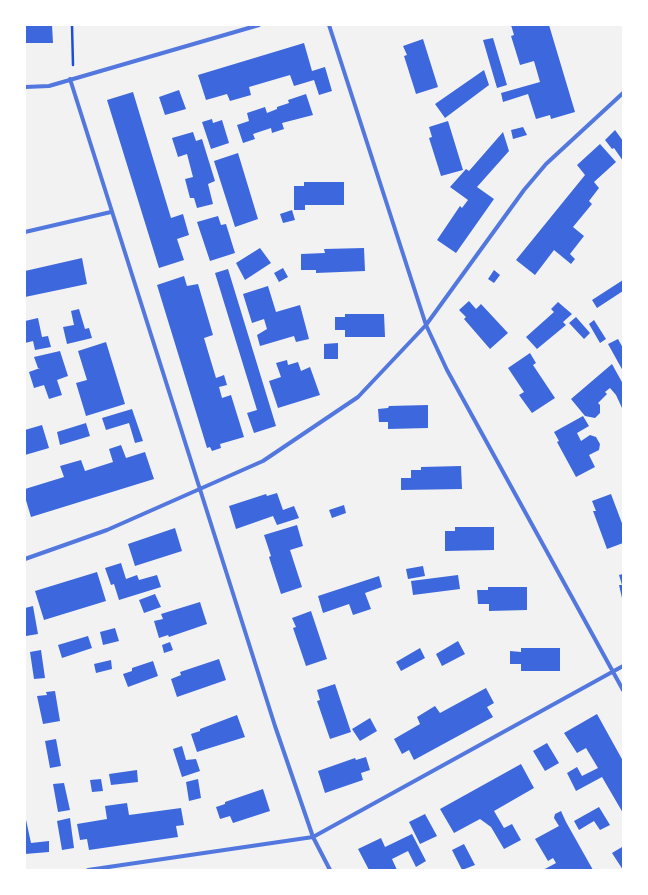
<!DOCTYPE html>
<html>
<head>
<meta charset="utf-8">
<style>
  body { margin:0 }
  #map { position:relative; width:648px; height:895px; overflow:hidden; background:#f2f2f2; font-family:Merriweather,serif }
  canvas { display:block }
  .frame { position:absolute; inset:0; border:26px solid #fff; pointer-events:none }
</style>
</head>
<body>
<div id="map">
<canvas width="648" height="895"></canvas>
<div class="frame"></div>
</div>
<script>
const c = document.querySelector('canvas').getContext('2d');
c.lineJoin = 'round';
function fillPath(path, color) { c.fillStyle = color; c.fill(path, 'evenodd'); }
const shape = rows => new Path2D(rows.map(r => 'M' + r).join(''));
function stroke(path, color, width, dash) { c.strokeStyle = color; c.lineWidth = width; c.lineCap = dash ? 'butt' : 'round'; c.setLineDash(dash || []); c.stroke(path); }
fillPath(shape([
  [25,25,52,25,53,43,25,43],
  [511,25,549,25,575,112,551,119,550,115,536,119,528,94,503,102,501,93,540,82,534,61,520,65,511,36,514,35],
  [493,38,507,85,497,88,483,40],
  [423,39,438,87,416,94,404,56,407,55,403,46],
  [304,43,312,71,325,67,332,91,319,95,314,80,294,86,290,75,249,87,251,95,230,101,227,94,206,100,198,75],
  [484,70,489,85,445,118,435,104],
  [179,90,186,109,165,115,159,97],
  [133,92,171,218,183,214,189,235,177,239,184,260,159,268,107,100],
  [306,94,313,115,282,123,284,129,272,133,271,128,253,134,255,139,243,143,237,125,249,121,247,113,265,107,267,113,277,109,277,107,289,103,288,100],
  [212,119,213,123,222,120,229,143,211,149,202,122],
  [448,121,463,170,441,176,429,138,432,137,429,127],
  [523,127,527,135,513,139,511,130],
  [615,130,623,141,623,161,614,148,612,149,605,140],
  [193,132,196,141,202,139,215,181,208,184,213,204,197,208,194,198,190,198,185,179,193,177,187,154,178,157,172,138],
  [503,132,509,151,477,187,494,199,456,253,437,240,460,206,462,208,468,200,450,187,466,169,469,171],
  [600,144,616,162,594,182,599,188,589,201,592,204,573,227,584,236,570,254,575,259,571,264,554,250,535,275,516,260,585,175,577,165],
  [238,153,258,219,235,227,214,161],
  [304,182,344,182,344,205,305,205,305,210,294,210,294,186,304,186],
  [292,210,295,220,283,223,280,214],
  [218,216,221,225,226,224,235,253,210,261,197,222],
  [260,248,271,263,245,280,236,263],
  [364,248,365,271,316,273,316,270,301,270,301,254,325,253,324,249],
  [82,258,87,284,25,297,25,271],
  [283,268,288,277,279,282,274,273],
  [228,269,276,426,254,433,247,413,257,410,215,273],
  [494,270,500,275,494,283,488,279],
  [184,276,187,286,198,284,213,335,204,338,216,378,224,375,227,385,219,387,222,398,231,395,244,437,220,444,221,448,212,451,210,447,207,448,157,285],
  [623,280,623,291,597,308,592,300],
  [268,286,276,312,300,305,309,339,296,342,294,336,260,346,257,335,267,329,264,319,252,323,243,294],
  [469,301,476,309,481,304,508,333,490,349,464,319,466,317,459,310],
  [558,302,572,314,563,322,566,325,537,349,526,337,554,312,551,309],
  [79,309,85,329,89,328,92,338,67,344,63,327,74,325,71,311],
  [345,314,384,314,385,337,345,337,345,330,335,330,335,317,345,317],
  [576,317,590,333,584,339,569,323],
  [38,318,42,337,48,336,51,347,35,350,33,341,25,343,25,321],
  [594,320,606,339,600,343,589,324],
  [618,339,623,348,623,371,608,344],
  [106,342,125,404,86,416,76,383,87,380,78,351],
  [338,343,338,359,324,359,324,344],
  [60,351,68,376,57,380,62,395,49,399,44,385,34,388,29,372,40,368,38,368,34,357],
  [530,353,536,363,533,365,555,398,532,413,519,395,524,392,508,368],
  [287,360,288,365,298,362,301,371,310,367,320,395,278,408,269,381,281,377,276,363],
  [612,364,623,384,623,407,622,408,616,395,610,388,605,392,607,394,598,403,600,405,600,413,595,418,585,416,571,399],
  [428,405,428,428,388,429,388,422,379,422,378,409,388,408,389,406],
  [132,409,143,441,135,443,129,423,106,430,102,418],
  [583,416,589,426,577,433,581,441,590,435,596,437,600,444,599,450,589,455,595,467,576,477,557,442,559,441,554,432],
  [86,423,90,436,60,445,57,432],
  [42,425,49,448,25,455,25,430],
  [121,445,126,458,145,452,154,479,31,517,25,497,25,489,64,477,60,466,81,460,85,471,113,462,109,449],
  [461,466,462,489,401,490,401,478,411,478,411,470,421,470,421,467],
  [277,493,283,510,294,506,299,518,277,525,273,516,236,529,229,506,266,494,267,496],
  [611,494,623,526,623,543,607,549,593,511,596,511,592,501],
  [344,505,346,513,332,518,329,510],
  [297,525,303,546,290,550,302,587,281,594,269,557,271,556,264,535],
  [455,527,494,527,494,550,445,551,445,531,455,531],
  [175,528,182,551,135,566,128,544],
  [121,563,126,579,137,575,139,580,157,575,161,587,119,600,114,584,111,585,105,568],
  [423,566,425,576,408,579,406,569],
  [97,572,106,601,44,620,35,591],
  [623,574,623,598,622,598,619,585,622,585,619,575],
  [458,575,460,589,413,595,411,581],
  [379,576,382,587,365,593,371,609,353,615,349,604,323,613,318,596],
  [488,587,527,587,527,610,489,611,489,604,478,604,477,590,488,590],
  [155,594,161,607,144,613,139,600],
  [200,602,207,624,169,637,168,635,159,638,154,621,163,619,161,614],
  [33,606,38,634,26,636,25,608],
  [311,611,327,659,306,666,293,628,296,627,292,618],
  [115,628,119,641,103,645,100,632],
  [88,636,92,648,62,658,58,645],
  [458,641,465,654,442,666,436,654],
  [170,642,173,650,164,653,162,645],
  [420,648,425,658,401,671,396,662],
  [521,648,560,648,560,671,521,671,521,664,510,664,510,651,521,652],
  [41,650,45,678,34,679,30,652],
  [219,659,226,680,177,697,171,679,181,675,180,672],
  [111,660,112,669,96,673,94,664],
  [153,661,158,676,128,687,123,674,132,671,132,668],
  [335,684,351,732,330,739,317,701,320,700,317,690],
  [486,688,494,703,487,707,493,717,414,760,409,750,402,754,394,739,420,724,417,717,435,706,440,713],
  [55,691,60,721,43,724,37,696,47,695,46,692],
  [597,714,623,761,623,813,602,777,576,791,567,773,577,767,582,776,598,768,586,748,577,753,564,733],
  [237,715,245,737,197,752,191,734,200,731,200,729],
  [370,718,377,731,360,741,352,729],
  [56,739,61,766,50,768,45,741],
  [547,743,559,763,545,771,533,751],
  [182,746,186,760,196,759,200,771,182,777,173,749],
  [366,757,370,770,361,773,363,780,325,793,318,771,355,758,356,760],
  [521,764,534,788,494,811,504,828,512,824,521,840,504,849,491,827,480,819,454,833,440,809],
  [137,770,138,782,111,785,109,774],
  [101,779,103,791,92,792,90,780],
  [198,779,201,798,189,801,186,782],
  [64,783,70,810,58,812,53,784],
  [263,789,270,811,233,823,230,816,220,819,216,807,225,804,225,802],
  [127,803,129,815,181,808,184,825,176,826,178,837,89,850,87,839,80,840,77,824,107,819,105,806],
  [599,807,610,825,600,830,594,821,579,830,574,821],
  [561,811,566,822,593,870,543,870,556,863,553,858,548,861,535,839,559,826,554,818,555,814],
  [425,814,437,836,420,844,409,822],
  [25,815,31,843,49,841,49,852,25,854],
  [70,818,74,848,62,850,57,821],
  [412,834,426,861,416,867,408,851,392,859,397,870,369,870,358,849,381,838,385,847],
  [464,844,475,865,462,870,452,850],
  [622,847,623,849,623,870,612,853]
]), '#3d67dc');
stroke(shape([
  [72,25,73,65]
]), '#1d4ed8', 2.5);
stroke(shape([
  [329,25,426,325,447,370,623,690],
  [70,79,275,726,313,837,330,870],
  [25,87,49,86,259,25],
  [25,232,111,212],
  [25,559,107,530,263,461,358,397,426,325,524,190,546,164,623,93],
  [88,870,313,837,623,666]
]), '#5277de', 4);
</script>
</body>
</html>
